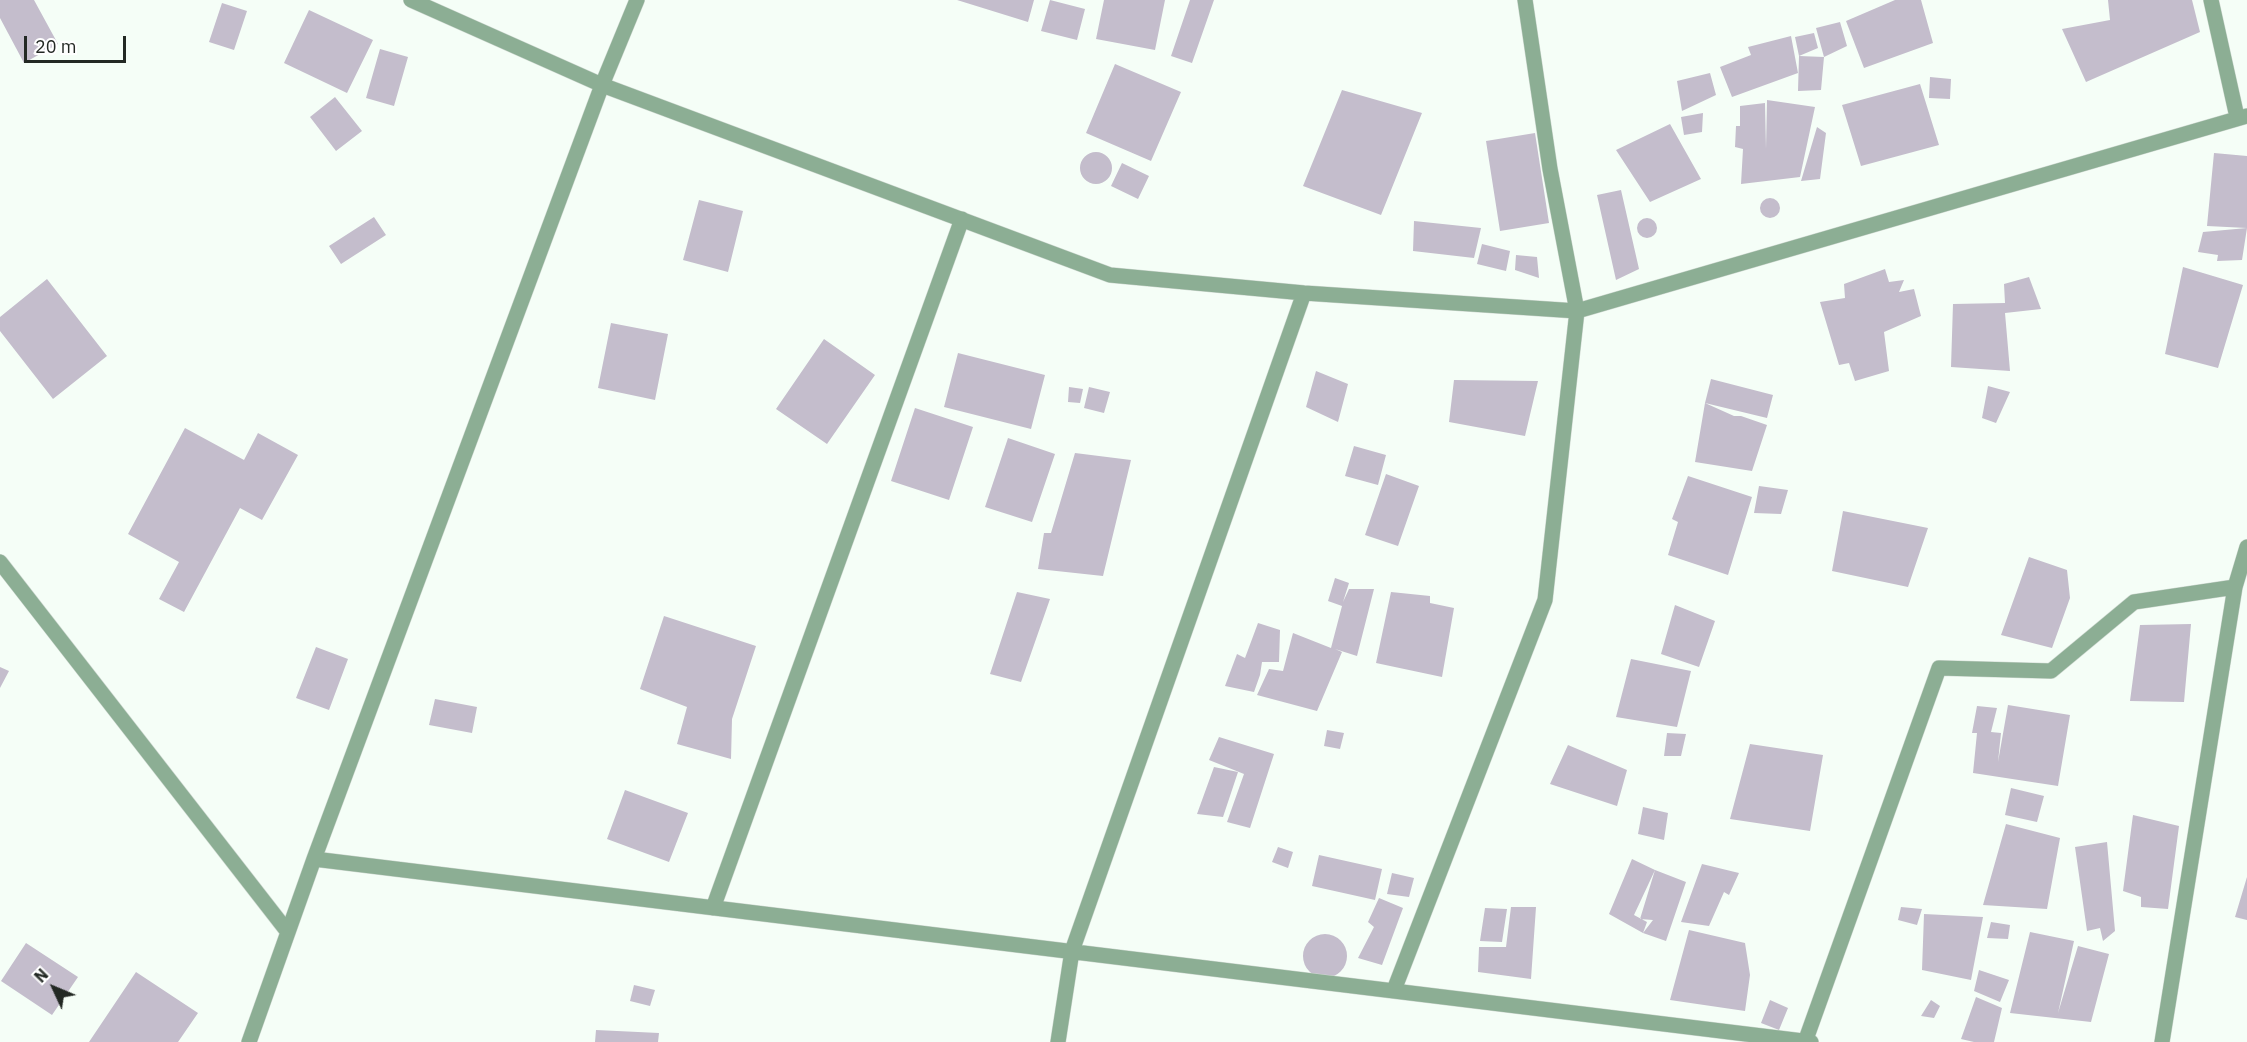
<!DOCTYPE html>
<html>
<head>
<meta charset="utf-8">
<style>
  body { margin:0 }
  #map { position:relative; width:2247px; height:1042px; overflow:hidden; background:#f5fef7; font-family:"IBM Plex Sans",sans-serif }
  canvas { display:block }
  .north { position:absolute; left:24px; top:958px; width:60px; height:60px; -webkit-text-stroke:4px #fff; paint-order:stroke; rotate:314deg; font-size:16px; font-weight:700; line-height:24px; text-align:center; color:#232924 }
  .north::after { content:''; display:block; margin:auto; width:21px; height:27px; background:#232924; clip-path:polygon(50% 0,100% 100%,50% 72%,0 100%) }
  .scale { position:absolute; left:24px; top:36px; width:102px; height:27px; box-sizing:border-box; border:3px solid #232924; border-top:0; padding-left:8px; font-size:18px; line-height:21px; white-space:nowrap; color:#232924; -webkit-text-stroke:4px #fff; paint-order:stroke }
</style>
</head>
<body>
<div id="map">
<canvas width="2247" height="1042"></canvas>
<div class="north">N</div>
<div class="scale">20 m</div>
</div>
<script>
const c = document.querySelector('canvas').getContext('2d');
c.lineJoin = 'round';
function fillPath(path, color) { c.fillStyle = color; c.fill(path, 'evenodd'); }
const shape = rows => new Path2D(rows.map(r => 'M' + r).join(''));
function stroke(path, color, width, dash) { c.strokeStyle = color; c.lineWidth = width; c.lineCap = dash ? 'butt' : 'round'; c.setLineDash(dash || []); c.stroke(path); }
fillPath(shape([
  [0,0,34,0,58,44,24,63,0,18],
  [957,0,1034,0,1028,22],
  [1050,0,1085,9,1077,40,1041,31],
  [1104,0,1165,0,1155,50,1096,39],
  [1190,0,1214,0,1192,63,1171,56],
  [1895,0,1921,0,1933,43,1864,68,1846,21],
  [2108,0,2192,0,2200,32,2086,82,2062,29,2110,20],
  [222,3,247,11,234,50,209,42],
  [309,10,373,40,347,93,284,63],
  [1840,22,1847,46,1824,57,1821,90,1798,91,1799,56,1795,37,1814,33,1818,48,1799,56,1824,57,1816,28],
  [1791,36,1798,73,1732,97,1720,67,1751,55,1748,47],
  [380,49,408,57,394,106,366,98],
  [1115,64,1181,92,1151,161,1086,133],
  [1710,73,1716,95,1682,111,1677,81],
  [1930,77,1951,79,1950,99,1929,98],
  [1920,84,1939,145,1861,166,1842,105],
  [1342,90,1422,113,1381,215,1303,186],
  [335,97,362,131,336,151,310,117],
  [1767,100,1815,107,1800,177,1741,184,1743,149,1735,147,1736,126,1740,126,1740,106,1765,103,1766,149],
  [1703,113,1702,132,1684,135,1681,117],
  [1670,124,1701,179,1650,202,1616,150],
  [1817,127,1826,133,1820,179,1801,181],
  [1535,133,1549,223,1500,231,1486,141],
  '1080 168a16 16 0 1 1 32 0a16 16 0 1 1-32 0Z',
  [2214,153,2247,156,2247,228,2207,226],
  [1122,163,1149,176,1138,199,1111,186],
  [1621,190,1639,269,1616,280,1597,195],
  '1760 208a10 10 0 1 1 20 0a10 10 0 1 1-20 0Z',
  [699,200,743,211,728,272,683,260],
  [374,217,386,235,341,264,329,246],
  '1637 228a10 10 0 1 1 20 0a10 10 0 1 1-20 0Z',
  [1414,221,1481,228,1474,258,1413,251],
  [2247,228,2242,260,2217,261,2218,255,2198,252,2203,232],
  [1482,244,1510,251,1506,271,1477,264],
  [1516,255,1537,257,1539,278,1515,270],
  [2183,267,2243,285,2218,368,2165,354],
  [1885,269,1889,282,1904,280,1899,292,1914,289,1921,316,1884,332,1889,371,1855,381,1849,363,1839,365,1820,302,1845,298,1844,284],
  [2029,277,2041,309,2005,313,2010,371,1951,367,1953,304,2005,303,2004,284],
  [47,279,107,356,53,399,0,331,0,317],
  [611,323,668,334,655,400,598,388],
  [824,339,875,375,827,444,776,409],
  [958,353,1045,375,1031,429,944,407],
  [1316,371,1348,384,1338,422,1306,407],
  [1711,379,1773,395,1767,418,1705,403],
  [1454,380,1538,381,1525,436,1449,422],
  [1988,386,2010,392,1996,423,1982,418],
  [1069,387,1083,389,1080,403,1068,402],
  [1089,387,1110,392,1104,413,1084,408],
  [1705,403,1734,416,1741,416,1767,425,1752,471,1695,462],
  [915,408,973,427,949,500,891,481],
  [185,428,244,460,258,433,298,455,262,520,240,508,184,612,159,599,179,562,128,534],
  [1008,438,1055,454,1032,522,985,507],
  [1354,446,1386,455,1378,485,1345,476],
  [1075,453,1131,460,1103,576,1038,569,1044,533,1051,533],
  [1386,474,1419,486,1398,546,1365,535],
  [1688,476,1752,497,1728,575,1668,555,1678,522,1672,519],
  [1759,486,1788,490,1781,514,1754,513],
  [1843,511,1928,528,1908,587,1832,571],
  [2029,557,2067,570,2070,598,2052,648,2001,635],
  [1335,578,1349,583,1343,602,1349,589,1374,589,1357,656,1335,649,1342,652,1317,711,1257,695,1269,669,1283,671,1293,633,1331,648,1342,606,1328,601],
  [1017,592,1050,599,1021,682,990,674],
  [1391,592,1430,596,1430,603,1454,608,1442,677,1376,663],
  [1675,605,1715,621,1699,667,1661,654],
  [664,616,756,646,732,719,731,759,677,744,687,707,640,689],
  [1258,623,1280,630,1279,662,1262,662,1260,675,1254,692,1225,686,1237,654,1245,658],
  [2191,624,2184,702,2130,701,2140,625],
  [316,647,348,659,329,710,296,698],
  [1631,659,1691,671,1677,727,1616,717],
  [0,667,9,671,0,688],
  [435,699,477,707,472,733,429,725],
  [2008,705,2070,715,2058,786,1973,773,1977,733,1972,733,1977,706,1997,708,1991,732,2001,733,1998,762],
  [1327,730,1344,733,1340,749,1324,746],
  [1667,733,1686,734,1681,756,1664,756],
  [1219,737,1274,754,1250,828,1227,822,1244,774,1209,760],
  [1750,744,1823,755,1810,831,1730,819],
  [1568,745,1627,770,1617,806,1550,784],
  [1214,767,1238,772,1223,817,1197,814],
  [2011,788,2044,796,2037,822,2005,815],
  [625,790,688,813,669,862,607,839],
  [1643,807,1668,813,1664,840,1638,834],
  [2133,815,2179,826,2168,909,2141,907,2141,897,2123,891],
  [2006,824,2060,838,2047,909,1983,905],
  [2107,842,2115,931,2103,941,2100,928,2087,931,2075,847],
  [1278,847,1293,852,1288,868,1272,862],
  [1319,855,1382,869,1375,900,1312,886],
  [1632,859,1655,870,1634,915,1647,922,1643,933,1609,914],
  [1702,864,1739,873,1729,895,1724,892,1709,926,1681,922],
  [1655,870,1686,882,1666,941,1643,933,1653,920,1640,919],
  [1392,873,1414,878,1409,897,1387,894],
  [2247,877,2247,920,2235,917],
  [1379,898,1403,908,1382,965,1358,958,1374,927,1368,922],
  [1511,907,1536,907,1531,979,1478,972,1479,947,1506,947],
  [1901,907,1922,909,1917,925,1898,920],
  [1485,908,1507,909,1502,942,1480,941],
  [1924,914,1983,917,1971,980,1922,970],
  [1991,922,2010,925,2008,939,1987,938],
  [1689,930,1745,943,1750,975,1745,1011,1670,1000],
  [2030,932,2074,941,2058,1013,2078,946,2109,954,2091,1022,2010,1013],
  '1303 956a22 22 0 1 1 44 0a22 22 0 1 1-44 0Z',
  [26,943,78,977,52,1015,1,981],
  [1979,970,2009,980,2000,1002,1974,991],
  [136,972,198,1013,178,1042,89,1042],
  [634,985,655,990,650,1006,630,1001],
  [1976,997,2002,1008,1994,1042,1974,1042,1961,1039],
  [1770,1000,1788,1008,1779,1030,1761,1023],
  [1931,1000,1940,1006,1934,1018,1921,1016],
  [596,1030,659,1033,658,1042,595,1042]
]), '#c4bdcc');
const minor = shape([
  [411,0,602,85,1110,275,1304,293,1577,311,2247,116],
  [2211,0,2237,117],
  [0,562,287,931],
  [314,859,1811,1042],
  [713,908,962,219],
  [1394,990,1545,600,1577,311,1550,169,1525,0],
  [249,1042,314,859,602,85,637,0],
  [1058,1042,1072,951,1304,293],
  [1805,1042,1939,668,2051,671,2134,602,2235,587,2247,547],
  [2162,1042,2235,587]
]);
stroke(minor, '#cfd8d1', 16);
stroke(minor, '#8cae94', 15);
</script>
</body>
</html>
